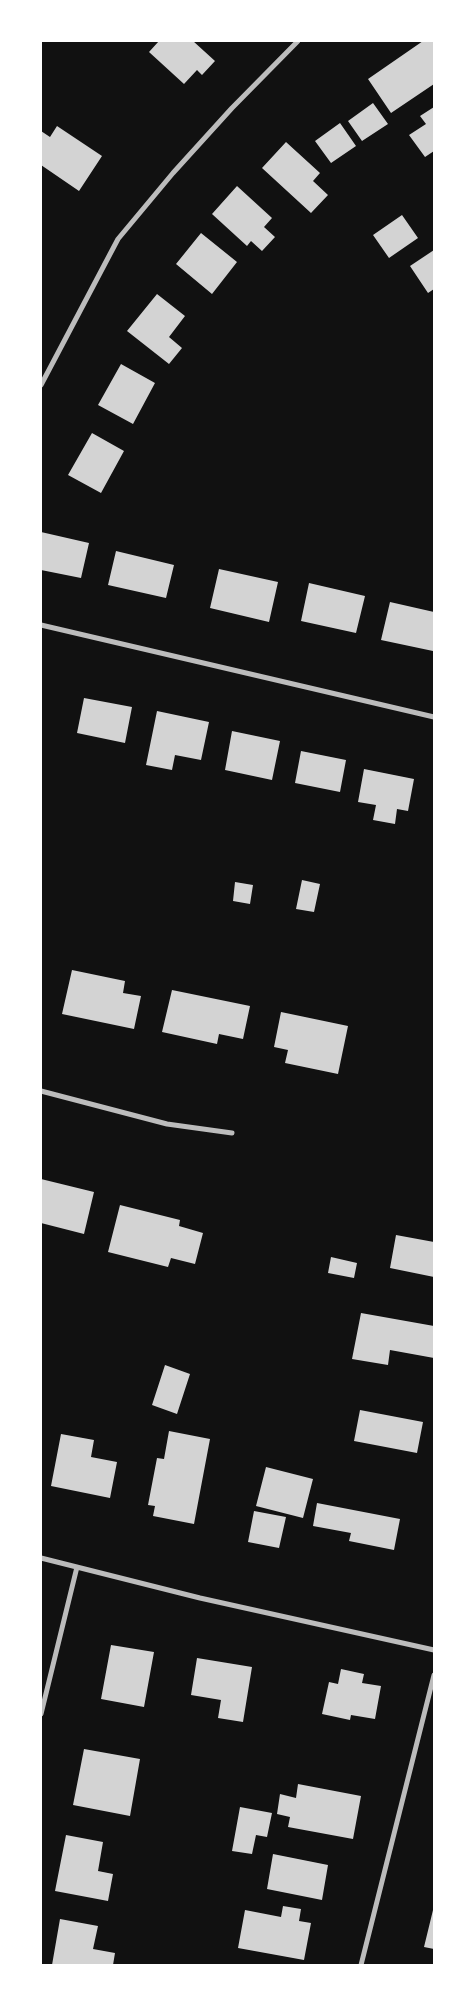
<!DOCTYPE html>
<html>
<head>
<meta charset="utf-8">
<style>
  body { margin:0 }
  #map { position:relative; width:475px; height:2006px; overflow:hidden; background:#111; font-family:Commissioner,sans-serif }
  canvas { display:block }
  .frame { position:absolute; inset:0; border:42px solid #fff; pointer-events:none }
</style>
</head>
<body>
<div id="map">
<canvas width="475" height="2006"></canvas>
<div class="frame"></div>
</div>
<script>
const c = document.querySelector('canvas').getContext('2d');
c.lineJoin = 'round';
function fillPath(path, color) { c.fillStyle = color; c.fill(path, 'evenodd'); }
const shape = rows => new Path2D(rows.map(r => 'M' + r).join(''));
function stroke(path, color, width, dash) { c.strokeStyle = color; c.lineWidth = width; c.lineCap = dash ? 'butt' : 'round'; c.setLineDash(dash || []); c.stroke(path); }
fillPath(shape([
  [159,41,193,41,215,61,202,75,197,70,184,84,149,52],
  [423,41,434,41,434,84,391,113,368,79],
  [373,103,388,124,362,141,348,121],
  [434,107,434,151,425,157,409,135,426,124,420,116],
  [340,123,356,146,331,163,315,141],
  [57,126,102,156,79,191,41,165,41,131,50,137],
  [286,142,320,173,313,181,328,195,311,213,262,168],
  [237,186,272,218,264,227,275,237,262,251,251,241,247,246,212,214],
  [402,215,418,238,389,258,373,235],
  [201,233,237,262,212,294,176,264],
  [434,250,434,289,428,293,410,266],
  [157,294,185,316,169,337,182,348,169,364,127,331],
  [121,364,155,383,133,424,98,405],
  [92,433,124,451,101,493,68,475],
  [41,532,89,543,81,578,41,570],
  [116,551,174,565,166,598,108,585],
  [219,569,278,582,269,622,210,608],
  [309,583,365,596,356,633,301,621],
  [390,602,434,612,433,651,381,640],
  [84,698,132,707,125,743,77,733],
  [157,711,209,722,201,760,175,755,172,770,146,765],
  [232,731,280,741,272,780,225,770],
  [301,751,346,760,340,792,295,783],
  [364,769,414,779,408,811,397,809,395,824,373,820,376,805,358,802],
  [302,880,320,884,314,912,296,909],
  [235,882,253,885,250,904,233,901],
  [72,970,125,981,123,993,141,996,134,1029,62,1014],
  [172,990,250,1006,243,1039,219,1034,217,1044,162,1032],
  [281,1012,348,1026,338,1074,285,1063,288,1050,274,1047],
  [41,1179,94,1192,84,1234,41,1223],
  [120,1205,180,1220,179,1226,203,1233,195,1264,171,1258,168,1267,108,1252],
  [396,1235,434,1242,434,1277,390,1268],
  [331,1257,357,1263,354,1278,328,1273],
  [361,1313,434,1326,434,1358,390,1350,388,1365,352,1359],
  [165,1365,190,1374,177,1414,152,1405],
  [360,1410,423,1422,417,1453,354,1441],
  [169,1431,210,1439,194,1524,153,1516,155,1506,148,1505,157,1458,164,1459],
  [61,1434,94,1440,91,1457,117,1462,110,1498,51,1486],
  [266,1467,313,1479,303,1518,256,1506],
  [317,1503,400,1519,394,1550,349,1541,351,1533,313,1526],
  [254,1511,286,1517,279,1548,248,1542],
  [111,1645,154,1652,144,1707,101,1699],
  [197,1658,252,1667,243,1722,218,1718,221,1700,191,1695],
  [341,1669,364,1674,362,1683,381,1686,375,1719,351,1715,350,1720,322,1714,329,1682,338,1684],
  [84,1749,140,1759,130,1816,73,1805],
  [298,1784,361,1796,353,1839,288,1827,290,1817,277,1814,280,1794,296,1798],
  [240,1807,272,1813,267,1837,256,1835,252,1854,232,1851],
  [66,1835,103,1842,98,1871,113,1874,108,1901,55,1891],
  [273,1854,328,1865,322,1900,267,1889],
  [283,1906,301,1909,299,1921,311,1923,304,1960,238,1948,245,1910,281,1917],
  [433,1910,434,1910,434,1949,424,1947],
  [60,1919,98,1926,93,1949,115,1953,113,1965,52,1965]
]), '#d3d3d3');
stroke(shape([
  [41,385,118,239,173,173,232,108,298,41],
  [41,625,434,717],
  [41,1091,167,1124,232,1133],
  [41,1558,200,1598,434,1650],
  [41,1714,77,1567],
  [361,1965,434,1675]
]), '#bcbcbc', 5);
</script>
</body>
</html>
